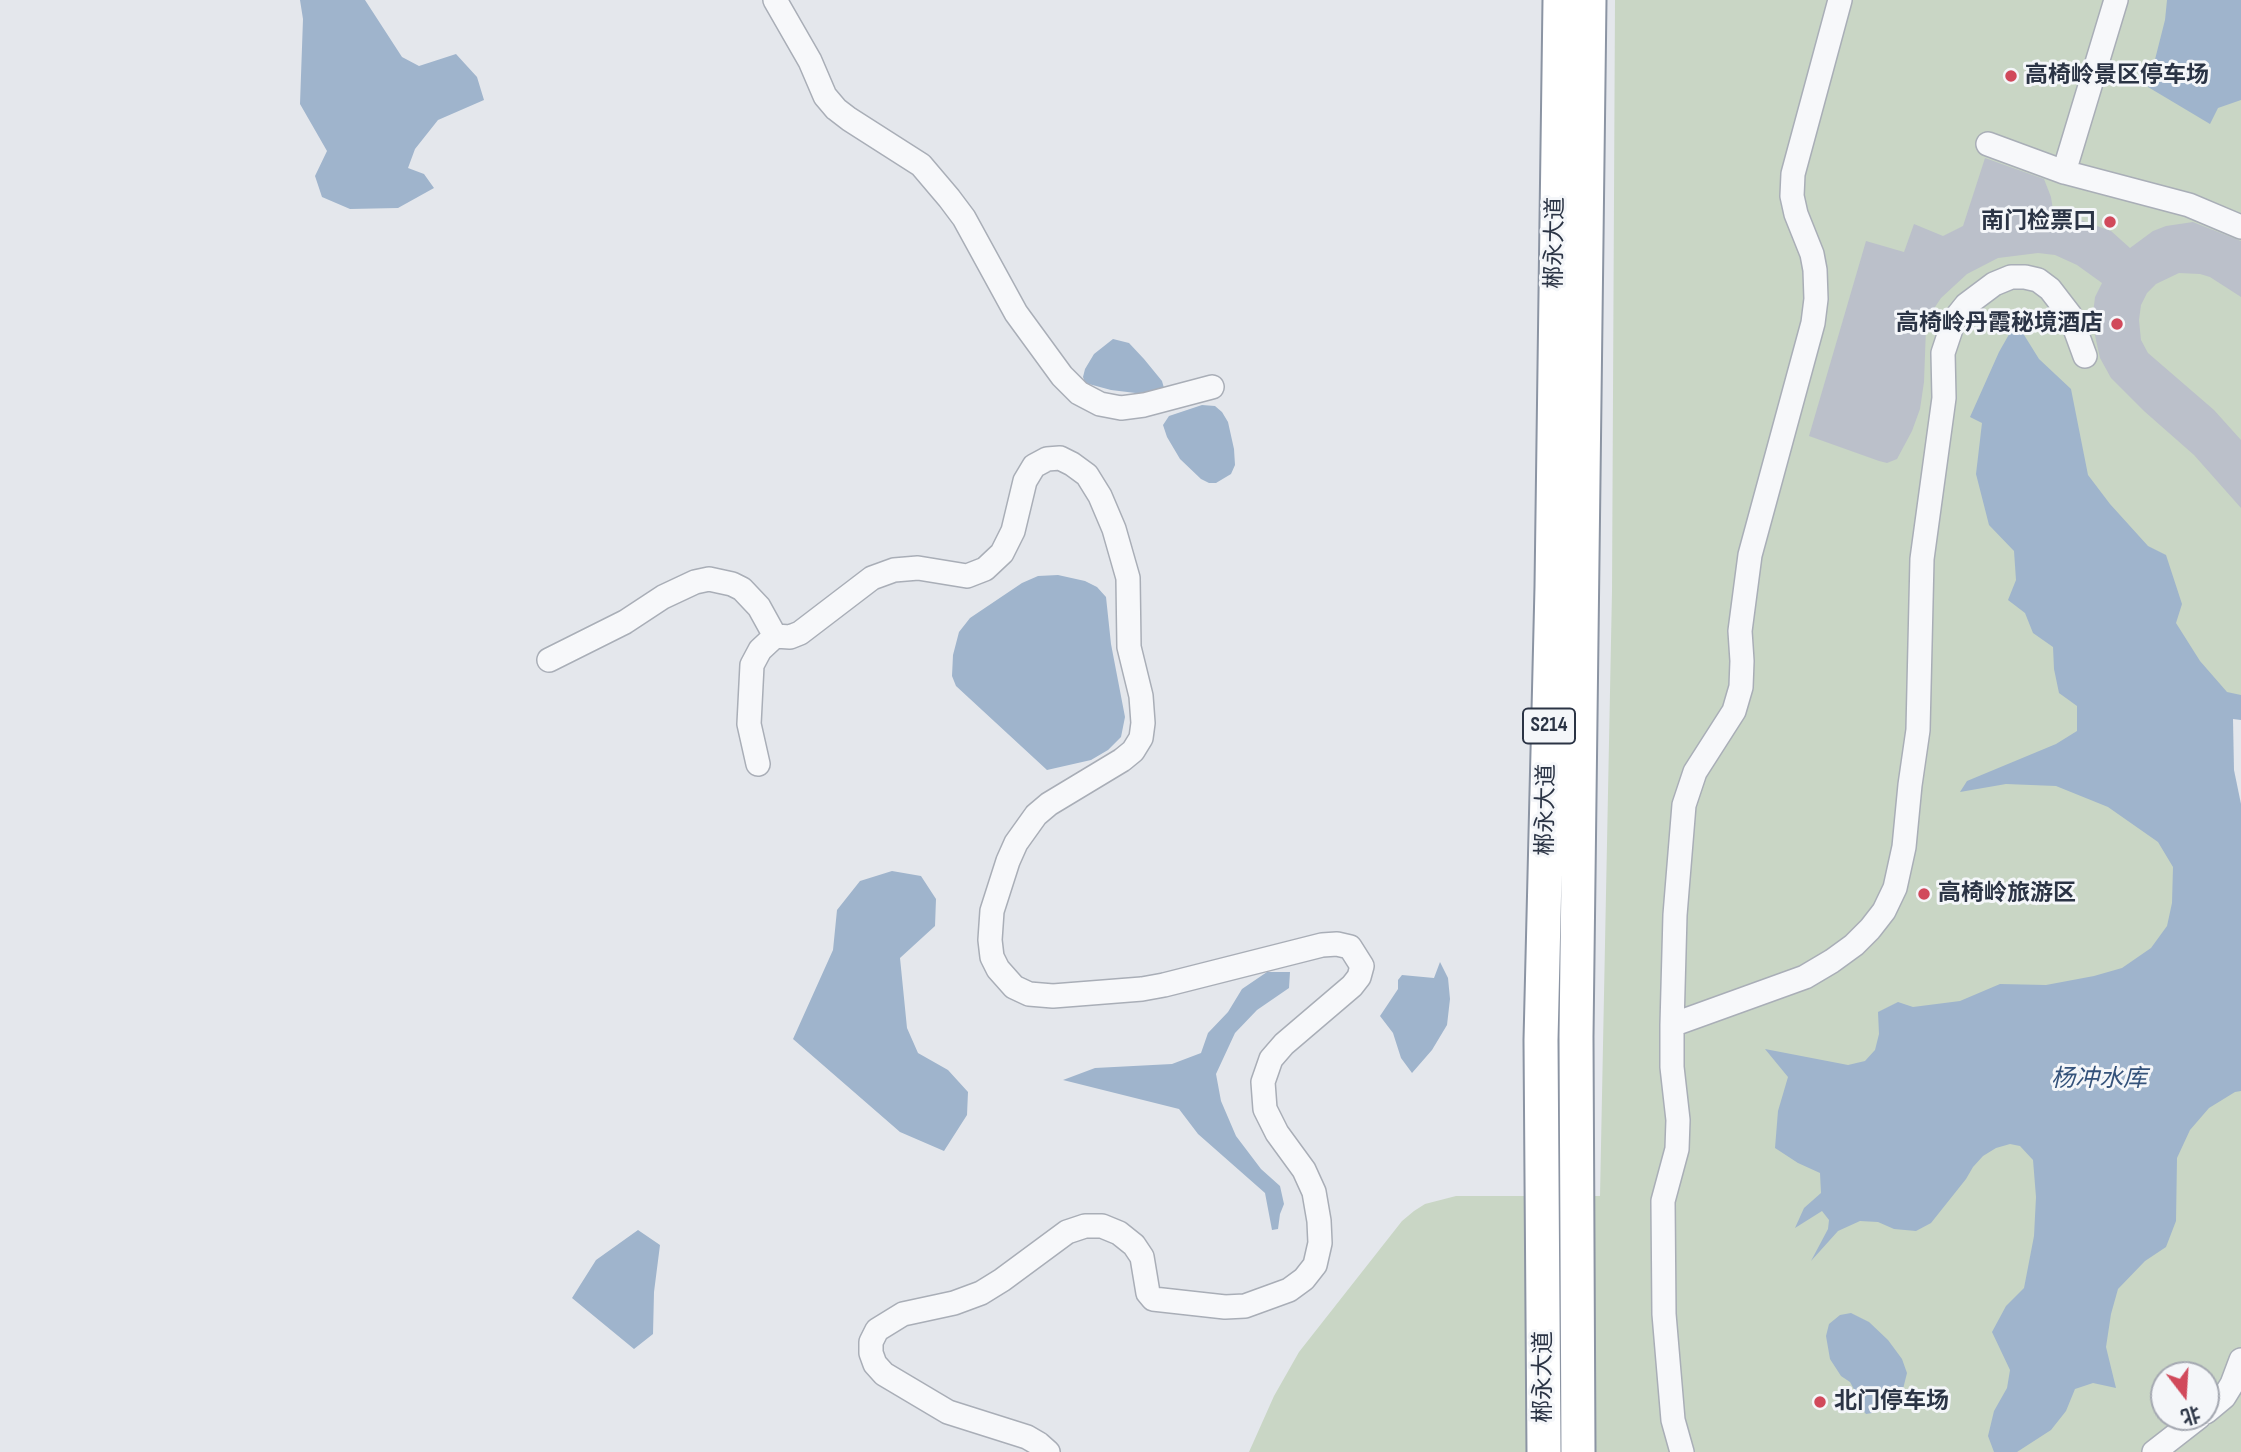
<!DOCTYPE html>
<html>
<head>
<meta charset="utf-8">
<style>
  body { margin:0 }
  #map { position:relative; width:2241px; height:1452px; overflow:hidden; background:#e4e7ec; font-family:"Sofia Sans Condensed","Noto Sans SC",sans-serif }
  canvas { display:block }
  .north { position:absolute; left:2150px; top:1361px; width:70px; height:70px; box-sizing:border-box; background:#f4f6f9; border:2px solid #a4a8b1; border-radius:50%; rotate:163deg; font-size:19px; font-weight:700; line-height:28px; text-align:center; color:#2b3445 }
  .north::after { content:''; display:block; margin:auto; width:24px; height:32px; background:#d1495b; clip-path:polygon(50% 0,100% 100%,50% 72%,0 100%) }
</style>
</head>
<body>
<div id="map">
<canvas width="2241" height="1452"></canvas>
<div class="north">北</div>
</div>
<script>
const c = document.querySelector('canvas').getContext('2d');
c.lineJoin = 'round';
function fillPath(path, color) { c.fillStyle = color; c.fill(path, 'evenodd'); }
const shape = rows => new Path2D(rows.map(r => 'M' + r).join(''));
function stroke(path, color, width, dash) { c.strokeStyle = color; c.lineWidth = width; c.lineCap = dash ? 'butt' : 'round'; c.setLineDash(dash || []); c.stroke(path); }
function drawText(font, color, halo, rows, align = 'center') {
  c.font = font + ' "Sofia Sans Condensed","Noto Sans SC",sans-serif'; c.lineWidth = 6; c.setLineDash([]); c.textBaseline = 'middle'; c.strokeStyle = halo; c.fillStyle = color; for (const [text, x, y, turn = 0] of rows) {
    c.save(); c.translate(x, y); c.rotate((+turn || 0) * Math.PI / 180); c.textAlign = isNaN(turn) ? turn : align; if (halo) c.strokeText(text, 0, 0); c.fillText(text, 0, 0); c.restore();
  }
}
fillPath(shape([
  [1615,0,2241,0,2241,1452,1249,1452,1274,1396,1299,1352,1402,1221,1414,1211,1425,1204,1456,1196,1600,1196,1612,591],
  [2164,1375,2206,1375,2206,1417,2164,1417]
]), '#c9d6c5');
fillPath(shape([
  [300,0,365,0,402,57,419,66,456,54,477,77,484,100,438,120,415,149,408,168,424,174,434,188,398,208,350,209,322,197,315,176,327,151,300,104,303,19],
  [2167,0,2241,0,2241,100,2218,108,2210,124,2148,87,2165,20],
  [2016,322,2039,359,2071,389,2088,475,2110,504,2148,546,2166,555,2182,604,2176,623,2200,661,2227,692,2241,695,2241,1091,2235,1092,2209,1108,2190,1130,2177,1158,2176,1221,2166,1247,2145,1261,2118,1289,2111,1314,2106,1347,2116,1388,2093,1383,2075,1389,2066,1411,2051,1430,2017,1452,1994,1452,1988,1436,1994,1411,2007,1388,2010,1370,1992,1332,2006,1306,2024,1288,2034,1236,2036,1197,2033,1160,2020,1146,2010,1144,1996,1148,1983,1156,1973,1167,1966,1179,1931,1223,1916,1231,1894,1229,1878,1222,1860,1221,1838,1231,1811,1261,1828,1229,1829,1220,1822,1211,1795,1228,1804,1208,1821,1193,1820,1173,1798,1163,1775,1148,1778,1111,1788,1077,1765,1049,1848,1065,1865,1061,1875,1050,1879,1034,1878,1012,1898,1002,1913,1007,1960,1001,2000,984,2046,985,2094,976,2122,968,2151,948,2167,926,2172,903,2173,867,2158,842,2108,807,2056,786,2006,784,1960,792,1967,781,2056,744,2077,731,2077,706,2059,693,2054,669,2053,647,2033,633,2025,613,2008,600,2016,580,2014,551,1989,525,1976,474,1982,423,1970,417,1999,352],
  [1113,339,1129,343,1144,359,1162,381,1164,388,1152,395,1111,390,1085,383,1083,377,1085,369,1094,354],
  [1202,405,1215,406,1222,412,1228,422,1234,449,1235,465,1231,474,1216,483,1209,483,1201,479,1180,459,1167,437,1163,425,1169,416],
  [1058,575,1085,581,1097,587,1106,597,1111,644,1125,717,1121,737,1108,750,1091,760,1047,770,956,686,952,676,953,655,959,632,970,618,1022,583,1038,576],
  [892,871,921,876,936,899,935,926,900,958,907,1028,918,1053,948,1070,968,1092,967,1115,944,1151,900,1132,793,1039,833,950,837,910,860,881],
  [1440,962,1448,978,1450,999,1447,1025,1432,1050,1412,1073,1401,1058,1393,1033,1380,1016,1398,989,1398,980,1402,975,1434,978],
  [1267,972,1290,972,1289,988,1257,1010,1235,1033,1216,1074,1221,1101,1236,1136,1261,1169,1280,1186,1284,1204,1280,1214,1278,1229,1272,1230,1265,1193,1198,1134,1179,1109,1063,1080,1095,1068,1172,1064,1201,1053,1208,1033,1228,1012,1242,989],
  [638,1230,660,1245,654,1292,653,1334,634,1349,572,1298,596,1260],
  [1851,1313,1869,1322,1888,1340,1902,1359,1907,1373,1903,1389,1893,1402,1878,1412,1866,1414,1858,1404,1856,1393,1850,1382,1841,1376,1830,1359,1826,1336,1829,1324,1840,1315]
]), '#9fb4cc');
fillPath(shape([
  [2233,719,2241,720,2241,804,2234,770]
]), '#e4e7ec');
fillPath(shape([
  [1985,158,2044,179,2051,197,2053,210,2111,231,2130,248,2153,231,2166,226,2193,222,2241,241,2241,297,2210,277,2200,274,2179,273,2156,284,2147,293,2141,305,2139,320,2141,340,2148,353,2214,410,2241,440,2241,508,2194,455,2144,411,2111,378,2100,358,2092,322,2095,297,2102,283,2077,265,2055,255,2038,253,1998,258,1967,274,1941,298,1931,313,1926,328,1924,382,1920,409,1912,431,1897,459,1887,463,1879,461,1809,436,1866,241,1904,252,1914,224,1943,236,1963,226]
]), '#bbc0ca');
const minor = shape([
  [775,0,810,61,825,96,836,109,849,119,921,165,949,198,964,218,1016,313,1062,376,1079,393,1100,404,1121,408,1144,405,1212,387],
  [1988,144,2064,172,2189,205,2241,227],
  [2064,172,2116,0],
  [549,660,625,622,663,597,695,582,709,579,732,584,742,589,759,607,775,636,790,637,800,633,872,578,894,570,918,568,967,576,985,569,1002,553,1013,531,1025,481,1034,466,1047,459,1060,458,1072,464,1087,475,1100,496,1114,529,1128,578,1129,647,1141,696,1143,723,1141,738,1133,751,1122,760,1049,804,1036,815,1016,843,1008,861,992,911,990,940,992,957,998,969,1014,987,1029,994,1053,996,1142,989,1164,985,1322,945,1337,944,1350,947,1362,966,1359,977,1352,986,1284,1044,1271,1059,1263,1082,1265,1109,1277,1133,1304,1170,1314,1192,1319,1221,1320,1243,1315,1265,1304,1279,1289,1290,1245,1306,1225,1307,1153,1299,1148,1293,1142,1257,1134,1245,1119,1233,1102,1226,1085,1226,1067,1232,1002,1280,981,1293,954,1303,903,1314,877,1330,871,1342,871,1353,875,1364,884,1374,948,1412,1027,1437,1039,1444,1048,1452],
  [758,764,749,724,752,665,760,650,775,636],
  [1672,1025,1805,977,1832,961,1854,945,1870,929,1884,911,1895,888,1904,847,1910,785,1918,730,1922,559,1944,398,1943,353,1954,320,1966,305,1994,284,2011,277,2025,277,2038,280,2050,289,2070,315,2085,356],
  [2206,1412,2224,1397,2232,1384,2241,1360],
  [1682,1452,1673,1420,1664,1314,1663,1201,1677,1149,1678,1120,1672,1067,1672,1025,1675,915,1684,805,1695,772,1734,711,1741,687,1742,661,1740,631,1750,555,1813,323,1816,299,1815,270,1812,254,1796,214,1792,196,1793,174,1840,0],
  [2154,1452,2199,1417]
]);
const highway = shape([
  [1544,1452,1541,1040,1552,587,1560,0],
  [1578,1452,1576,1036,1589,0]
]);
stroke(minor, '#a9aeb7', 26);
stroke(highway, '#8b94a3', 37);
stroke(minor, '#f7f8fa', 23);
stroke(highway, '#fff', 33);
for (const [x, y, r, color] of [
  [2011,76,7,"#d1495b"],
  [2110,222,7,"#d1495b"],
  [2117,324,7,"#d1495b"],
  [1924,894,7,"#d1495b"],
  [1820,1402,7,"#d1495b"]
]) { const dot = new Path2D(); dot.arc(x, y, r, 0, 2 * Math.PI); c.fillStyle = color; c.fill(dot); stroke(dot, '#f4f6f9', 2.5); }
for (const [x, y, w] of [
  [1549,726,52]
]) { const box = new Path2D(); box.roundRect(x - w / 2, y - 17.5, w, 35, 5); c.fillStyle = '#f4f6f9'; c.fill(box); stroke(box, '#2b3445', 2); }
drawText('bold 21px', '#2b3445', null, [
  ["S214",1549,726]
]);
drawText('bold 23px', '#2b3445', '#f4f6f9', [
  ["高椅岭景区停车场",2025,76],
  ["南门检票口",2096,222,"right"],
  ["高椅岭丹霞秘境酒店",2103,324,"right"],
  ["高椅岭旅游区",1938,894],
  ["北门停车场",1834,1402]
], 'left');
drawText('23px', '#2b3445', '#f4f6f9', [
  ["郴永大道",1556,243,-89],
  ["郴永大道",1547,810,-89],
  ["郴永大道",1544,1377,-90]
]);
drawText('italic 24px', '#34527a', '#f4f6f9', [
  ["杨冲水库",2099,1080]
]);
</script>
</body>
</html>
